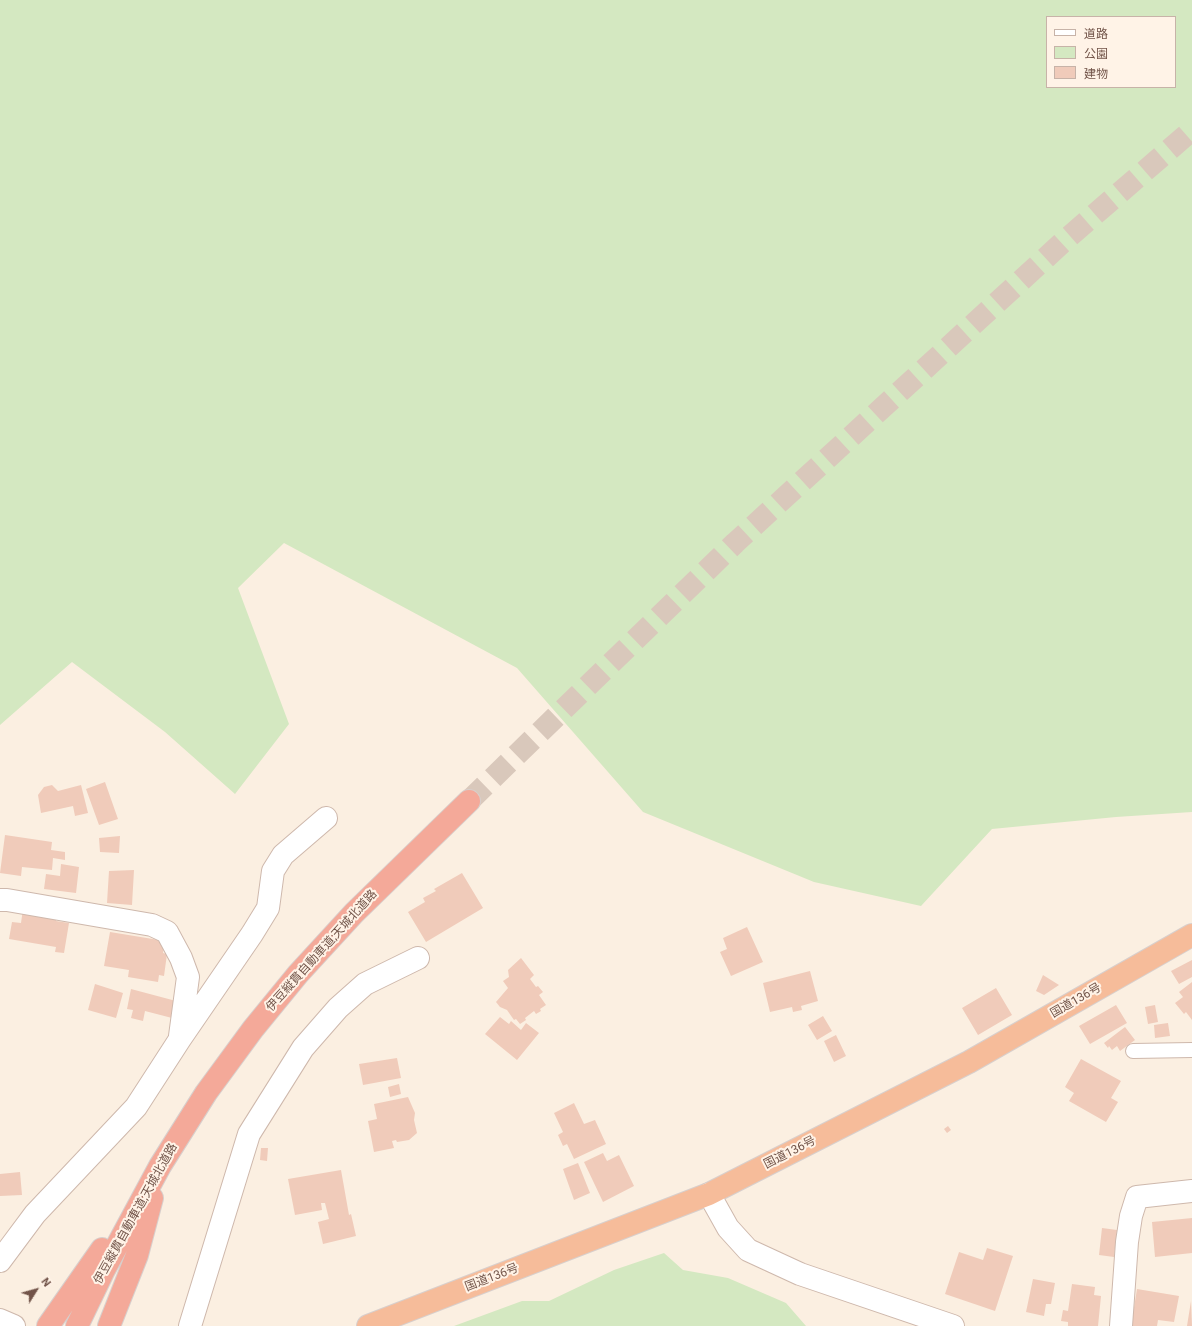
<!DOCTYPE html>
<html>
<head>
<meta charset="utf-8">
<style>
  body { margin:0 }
  #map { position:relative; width:1192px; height:1326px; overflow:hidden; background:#fbefe1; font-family:Roboto,"Noto Sans JP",sans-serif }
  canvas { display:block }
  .legend { position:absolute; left:1046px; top:16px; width:130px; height:72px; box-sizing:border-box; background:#fff3e7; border:1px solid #c7b3a8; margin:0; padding:5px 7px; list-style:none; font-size:12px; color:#725449 }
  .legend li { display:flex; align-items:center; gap:8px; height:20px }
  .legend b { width:20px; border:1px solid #c7b3a8 }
  .north { position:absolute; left:16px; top:1270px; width:40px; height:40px; -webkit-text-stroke:3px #fff3e7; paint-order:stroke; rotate:53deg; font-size:11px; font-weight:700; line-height:16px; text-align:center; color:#725449 }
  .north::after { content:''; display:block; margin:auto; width:14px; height:18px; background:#725449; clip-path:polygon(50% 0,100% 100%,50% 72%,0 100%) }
</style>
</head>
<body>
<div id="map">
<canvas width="1192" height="1326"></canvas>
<ul class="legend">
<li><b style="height:5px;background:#fff"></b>道路</li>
<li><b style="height:11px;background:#d4e8c1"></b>公園</li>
<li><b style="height:11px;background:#f0cbba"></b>建物</li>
</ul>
<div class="north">N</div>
</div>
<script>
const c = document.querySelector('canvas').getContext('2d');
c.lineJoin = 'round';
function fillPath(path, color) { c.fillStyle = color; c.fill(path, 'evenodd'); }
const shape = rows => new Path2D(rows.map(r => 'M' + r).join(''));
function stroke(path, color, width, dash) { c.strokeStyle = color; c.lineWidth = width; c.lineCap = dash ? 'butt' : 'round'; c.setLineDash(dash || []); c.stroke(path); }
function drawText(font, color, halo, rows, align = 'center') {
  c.font = font + ' Roboto,"Noto Sans JP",sans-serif'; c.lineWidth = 4; c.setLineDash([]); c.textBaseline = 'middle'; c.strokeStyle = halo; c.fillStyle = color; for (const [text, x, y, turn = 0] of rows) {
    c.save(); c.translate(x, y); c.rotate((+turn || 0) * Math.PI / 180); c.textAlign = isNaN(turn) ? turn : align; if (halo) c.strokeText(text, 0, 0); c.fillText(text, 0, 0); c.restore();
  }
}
fillPath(shape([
  [0,0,1192,0,1192,812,1116,817,992,829,921,906,814,882,643,812,517,668,284,543,238,588,289,724,235,794,165,732,72,662,0,725],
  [1047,17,1175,17,1175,87,1047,87],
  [664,1253,683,1270,728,1278,786,1303,806,1326,454,1326,522,1301,549,1301,614,1270]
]), '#d4e8c1');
fillPath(shape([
  [105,782,118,819,99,825,86,789],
  [52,785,58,791,81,785,88,813,75,816,73,806,41,813,38,795,44,787],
  [5,835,52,842,51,850,65,852,65,860,53,858,52,870,22,867,21,876,0,873],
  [120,836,119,853,100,852,99,838],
  [61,864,79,867,76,893,44,889,46,874,60,876],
  [134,870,132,905,107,903,109,871],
  [462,873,483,908,426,942,408,912,425,902,423,898,436,891,434,889],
  [23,909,57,914,56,921,69,923,64,953,55,952,56,947,9,939,12,922,21,923],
  [747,927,763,962,731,976,720,952,727,949,723,938],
  [110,932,165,941,163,953,167,954,164,976,159,975,158,982,128,977,129,970,104,966],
  [521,958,534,975,530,979,536,987,538,986,543,992,539,995,546,1005,540,1009,541,1011,536,1014,534,1011,525,1018,526,1020,520,1024,516,1019,514,1020,507,1010,500,1007,496,1002,508,988,503,981,509,977,508,970],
  [1192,960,1192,977,1179,984,1171,971],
  [810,971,818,1001,801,1006,802,1010,793,1012,792,1007,770,1012,763,983],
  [1043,975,1059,985,1044,995,1036,991],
  [1192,982,1192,1020,1186,1012,1184,1014,1175,1003,1183,997,1179,992],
  [95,984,123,993,116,1018,88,1010],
  [996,988,1012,1015,978,1035,962,1008],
  [131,989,176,1001,172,1018,145,1011,143,1021,131,1018,133,1010,127,1009],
  [1116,1005,1127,1023,1090,1044,1079,1026],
  [1155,1005,1158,1022,1148,1024,1145,1007],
  [823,1016,832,1031,817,1040,808,1025],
  [500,1017,509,1024,511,1021,521,1030,526,1023,539,1033,517,1060,485,1034],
  [1168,1023,1170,1036,1155,1038,1154,1025],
  [1125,1027,1135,1040,1120,1051,1117,1046,1112,1050,1109,1046,1108,1048,1104,1043],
  [836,1035,846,1056,834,1062,824,1041],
  [397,1058,401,1078,363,1085,359,1064],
  [1081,1059,1121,1081,1111,1098,1118,1102,1106,1122,1069,1101,1074,1093,1065,1087],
  [399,1084,401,1094,390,1097,388,1087],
  [408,1097,415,1113,414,1120,417,1133,409,1140,397,1142,396,1140,392,1141,394,1148,374,1152,368,1121,377,1119,374,1104],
  [574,1103,584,1124,595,1120,606,1144,574,1159,567,1144,563,1146,558,1135,563,1132,554,1113],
  [948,1126,951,1130,947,1133,944,1129],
  [261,1148,268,1148,267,1161,260,1160],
  [603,1153,607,1161,619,1155,634,1186,603,1202,584,1162],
  [578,1163,590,1193,574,1200,563,1169],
  [341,1170,349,1215,351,1214,356,1236,323,1244,318,1222,329,1219,325,1203,321,1203,322,1210,295,1215,288,1179],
  [20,1172,22,1195,0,1196,0,1174],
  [1192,1218,1192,1253,1155,1257,1152,1222],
  [1102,1228,1117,1230,1114,1257,1099,1255],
  [987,1248,1013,1256,995,1311,945,1294,959,1252,983,1260],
  [1033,1279,1055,1283,1051,1304,1046,1304,1044,1316,1026,1312],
  [1072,1284,1095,1287,1094,1295,1101,1296,1098,1326,1068,1326,1068,1322,1061,1321,1063,1310,1068,1311],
  [1137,1289,1179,1296,1174,1322,1158,1320,1157,1326,1131,1326],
  [1191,1301,1192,1326,1187,1326]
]), '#f0cbba');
stroke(shape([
  [469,801,735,543,1063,242,1192,130]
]), '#d9c8bb', 22, [22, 11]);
const service = shape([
  [1133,1051,1192,1050]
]);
const minor = shape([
  [0,900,7,900,152,925,167,932,181,958,188,977,180,1036],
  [709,1194,728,1228,748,1250,800,1274,953,1326],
  [0,1261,35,1214,136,1107,180,1039,252,934,268,908,273,871,283,855,326,818],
  [0,1320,14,1326],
  [190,1326,249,1134,303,1048,338,1008,365,984,418,958],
  [1121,1326,1127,1242,1131,1216,1137,1197,1192,1191]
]);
const trunk = shape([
  [368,1326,709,1194,969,1062,1192,935]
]);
const motorway = shape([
  [48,1326,102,1249],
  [77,1326,104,1270,160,1166,206,1093,253,1029,298,974,354,913,469,801],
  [109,1326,137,1255,152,1198]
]);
stroke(service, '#ceb8ac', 16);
stroke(minor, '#ceb8ac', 24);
stroke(trunk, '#d8cfcc', 24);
stroke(motorway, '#d8cfcc', 24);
stroke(service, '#fff', 14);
stroke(minor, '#fff', 22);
stroke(trunk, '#f6bc9a', 22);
stroke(motorway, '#f4a999', 22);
drawText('12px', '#725449', '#fff3e7', [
  ["伊豆縦貫自動車道;天城北道路",322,951,-48],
  ["国道136号",1076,1001,-30],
  ["国道136号",790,1153,-27],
  ["伊豆縦貫自動車道;天城北道路",136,1214,-61],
  ["国道136号",492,1278,-21]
]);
</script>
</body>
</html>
